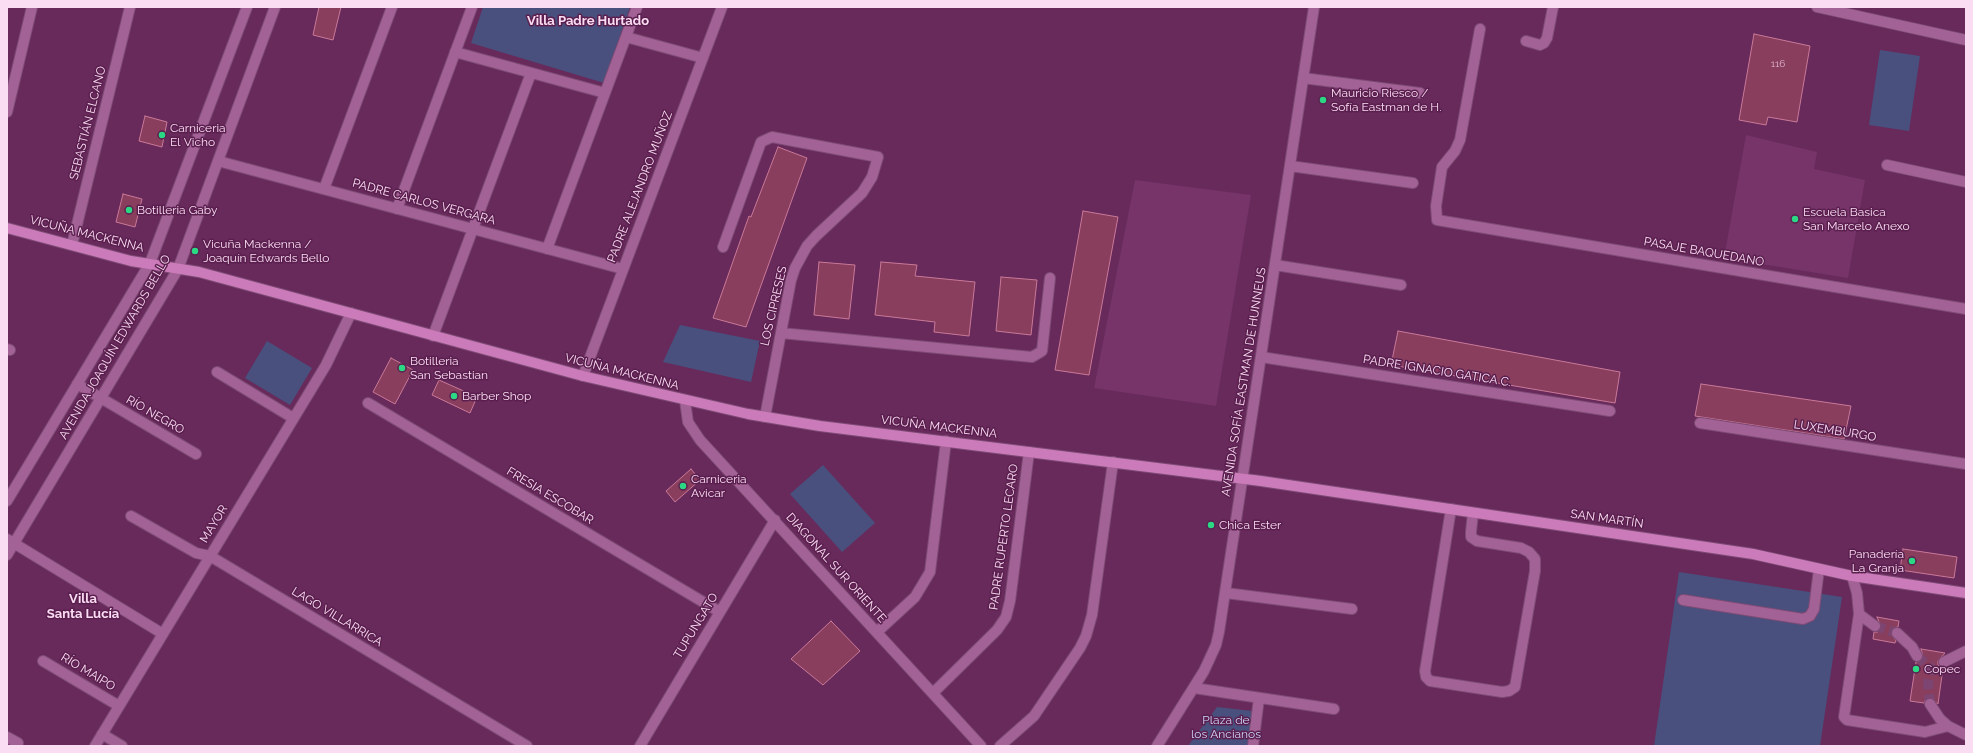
<!DOCTYPE html>
<html>
<head>
<meta charset="utf-8">
<style>
  body { margin:0 }
  #map { position:relative; width:1973px; height:753px; overflow:hidden; background:#672a5b; font-family:Raleway,sans-serif }
  canvas { display:block }
  .frame { position:absolute; inset:0; border:8px solid #fbddf3; pointer-events:none }
</style>
</head>
<body>
<div id="map">
<canvas width="1973" height="753"></canvas>
<div class="frame"></div>
</div>
<script>
const c = document.querySelector('canvas').getContext('2d');
c.lineJoin = 'round';
function fillPath(path, color) { c.fillStyle = color; c.fill(path, 'evenodd'); }
const shape = rows => new Path2D(rows.map(r => 'M' + r).join(''));
function stroke(path, color, width, dash) { c.strokeStyle = color; c.lineWidth = width; c.lineCap = dash ? 'butt' : 'round'; c.setLineDash(dash || []); c.stroke(path); }
function drawText(font, color, halo, rows, align = 'center') {
  c.font = font + ' Raleway,sans-serif'; c.lineWidth = 3; c.setLineDash([]); c.textBaseline = 'middle'; c.strokeStyle = halo; c.fillStyle = color; for (const [text, x, y, turn = 0] of rows) {
    c.save(); c.translate(x, y); c.rotate((+turn || 0) * Math.PI / 180); c.textAlign = isNaN(turn) ? turn : align; if (halo) c.strokeText(text, 0, 0); c.fillText(text, 0, 0); c.restore();
  }
}
fillPath(shape([
  [1746,135,1817,152,1814,169,1865,180,1848,278,1724,258],
  [1135,180,1251,195,1216,406,1094,388]
]), '#763469');
fillPath(shape([
  [483,7,630,7,604,83,471,43],
  [1880,50,1920,56,1909,131,1869,125],
  [680,325,760,341,751,382,663,362],
  [267,341,312,368,290,405,245,378],
  [823,465,875,523,842,552,790,494],
  [1679,572,1842,597,1820,746,1654,746],
  [1217,707,1252,711,1248,746,1188,746]
]), '#49507e');
const building = shape([
  [319,7,341,7,333,40,313,35,319,7],
  [1754,34,1810,46,1797,122,1768,117,1766,125,1739,120,1754,34],
  [145,116,167,122,162,147,139,141,145,116],
  [778,147,807,158,746,327,713,318,749,216,751,217,778,147],
  [123,194,142,199,135,227,116,222,123,194],
  [1083,211,1118,217,1089,375,1055,370,1083,211],
  [819,262,855,265,849,319,814,315,819,262],
  [881,262,917,265,915,276,975,282,969,336,934,332,935,322,875,315,881,262],
  [1001,277,1037,280,1031,335,996,331,1001,277],
  [1398,331,1620,372,1615,403,1391,365,1398,331],
  [391,358,413,370,395,404,373,392,391,358],
  [439,380,477,397,470,413,432,395,439,380],
  [1701,384,1851,406,1844,439,1695,416,1701,384],
  [691,469,700,480,675,502,666,491,691,469],
  [1903,549,1957,557,1954,578,1900,570,1903,549],
  [1877,617,1899,621,1898,627,1893,628,1891,632,1896,641,1895,643,1873,639,1874,632,1878,632,1881,627,1877,617],
  [831,621,860,651,823,685,791,659,831,621],
  [1921,649,1945,653,1938,661,1938,665,1943,668,1938,704,1930,698,1926,699,1924,703,1910,701,1916,662,1920,661,1923,656,1921,649]
]);
fillPath(building, '#893e5d');
stroke(building, '#ca7998', 1);
stroke(shape([
  [1875,626,1897,633],
  [1917,656,1931,668,1928,682,1930,704]
]), '#7d4572', 10, [10, 5]);
const minor = shape([
  [1817,7,1966,40],
  [1480,29,1460,140,1455,151,1442,167,1436,206,1437,220,1966,309],
  [626,37,703,58],
  [1526,41,1540,45,1544,43,1547,38,1553,7],
  [455,52,605,93],
  [1303,78,1420,93],
  [7,112,32,7],
  [218,161,623,269],
  [1887,165,1966,182],
  [1290,166,1413,183],
  [324,189,392,7],
  [397,209,472,7],
  [72,245,130,7],
  [723,247,761,142,772,137,878,157,872,177,862,193,816,236,807,246,795,268,791,280,765,417],
  [547,249,637,7],
  [1275,265,1401,285],
  [781,333,1032,357,1042,351,1050,278],
  [433,336,531,73],
  [7,349,10,350],
  [1261,357,1610,411],
  [217,372,293,418],
  [583,376,722,7],
  [77,384,196,454],
  [685,401,688,422,700,440,981,746],
  [368,403,720,612],
  [1700,423,1966,464],
  [7,501,150,263,247,7],
  [1451,509,1425,671,1426,677,1430,681,1502,692,1509,691,1515,687,1535,571,1535,559,1529,552,1521,548,1477,541,1471,537,1471,532,1473,513],
  [131,516,196,553,210,556,527,746],
  [7,539,163,634],
  [7,555,178,269,275,7],
  [1852,576,1857,593,1859,614,1844,717,1847,720,1925,732,1948,726],
  [1226,593,1352,609],
  [1683,600,1803,619,1810,616,1814,609,1819,569],
  [1859,614,1875,626],
  [877,632,915,597,930,572,946,441],
  [1897,633,1912,647,1917,656],
  [43,661,119,706],
  [1944,662,1966,651],
  [1194,688,1334,709],
  [933,693,997,630,1006,617,1010,601,1029,452],
  [1930,704,1940,719,1948,726,1966,735],
  [102,734,122,746],
  [7,737,18,743],
  [95,746,326,365,351,313],
  [640,746,775,520],
  [1000,746,1034,716,1080,648,1086,636,1092,615,1113,462],
  [1157,746,1204,671,1216,645,1219,632,1314,7],
  [1253,746,1259,698]
]);
const major = shape([
  [7,228,131,261,199,272,583,376,748,414,820,426,1261,481,1753,554,1852,576,1966,593]
]);
stroke(minor, '#7e4b75', 12);
stroke(major, '#7e4b75', 12);
stroke(minor, '#a36295', 10);
stroke(major, '#cb7bb9', 10);
for (const [x, y, r, color] of [
  [1323,100,4,"#2bd884"],
  [162,135,4,"#2bd884"],
  [129,210,4,"#2bd884"],
  [1795,219,4,"#2bd884"],
  [195,251,4,"#2bd884"],
  [402,368,4,"#2bd884"],
  [454,396,4,"#2bd884"],
  [683,486,4,"#2bd884"],
  [1211,525,4,"#2bd884"],
  [1912,561,4,"#2bd884"],
  [1916,669,4,"#2bd884"]
]) { const dot = new Path2D(); dot.arc(x, y, r, 0, 2 * Math.PI); c.fillStyle = color; c.fill(dot); stroke(dot, '#5b1f4f', 1.5); }
drawText('10px', '#deb5ce', null, [
  ["116",1778,64]
]);
drawText('12px', '#fbddf3', '#5b1f4f', [
  ["Mauricio Riesco /",1331,93],
  ["Sofía Eastman de H.",1331,107],
  ["Carniceria",170,128],
  ["El Vicho",170,142],
  ["Botilleria Gaby",137,210],
  ["Escuela Basica",1803,212],
  ["San Marcelo Anexo",1803,226],
  ["Vicuña Mackenna /",203,244],
  ["Joaquín Edwards Bello",203,258],
  ["Botilleria",410,361],
  ["San Sebastian",410,375],
  ["Barber Shop",462,396],
  ["Carniceria",691,479],
  ["Avicar",691,493],
  ["Chica Ester",1219,525],
  ["Panadería",1904,554,"right"],
  ["La Granja",1904,568,"right"],
  ["Copec",1924,669]
], 'left');
drawText('12px', '#fbddf3', '#5b1f4f', [
  ["SEBASTIÁN ELCANO",88,123,-76],
  ["PADRE ALEJANDRO MUÑOZ",640,187,-69],
  ["PADRE CARLOS VERGARA",424,202,15],
  ["VICUÑA MACKENNA",87,234,14],
  ["PASAJE BAQUEDANO",1704,252,10],
  ["LOS CIPRESES",774,306,-77],
  ["AVENIDA JOAQUÍN EDWARDS BELLO",115,347,-60],
  ["PADRE IGNACIO GATICA C.",1437,371,9],
  ["VICUÑA MACKENNA",622,372,14],
  ["AVENIDA SOFÍA EASTMAN DE HUNNEUS",1244,382,-81],
  ["RÍO NEGRO",155,415,30],
  ["VICUÑA MACKENNA",939,427,7],
  ["LUXEMBURGO",1835,431,9],
  ["FRESIA ESCOBAR",550,496,31],
  ["SAN MARTÍN",1607,519,8],
  ["MAYOR",214,524,-59],
  ["PADRE RUPERTO LECARO",1004,537,-82],
  ["DIAGONAL SUR ORIENTE",836,568,48],
  ["LAGO VILLARRICA",337,617,31],
  ["TUPUNGATO",696,626,-59],
  ["RÍO MAIPO",88,672,31]
]);
drawText('12px', '#cdd5f9', '#5b1f4f', [
  ["Plaza de",1226,720],
  ["los Ancianos",1226,734]
]);
drawText('bold 13px', '#fbddf3', '#5b1f4f', [
  ["Villa Padre Hurtado",588,21],
  ["Villa",83,599],
  ["Santa Lucía",83,614]
]);
</script>
</body>
</html>
